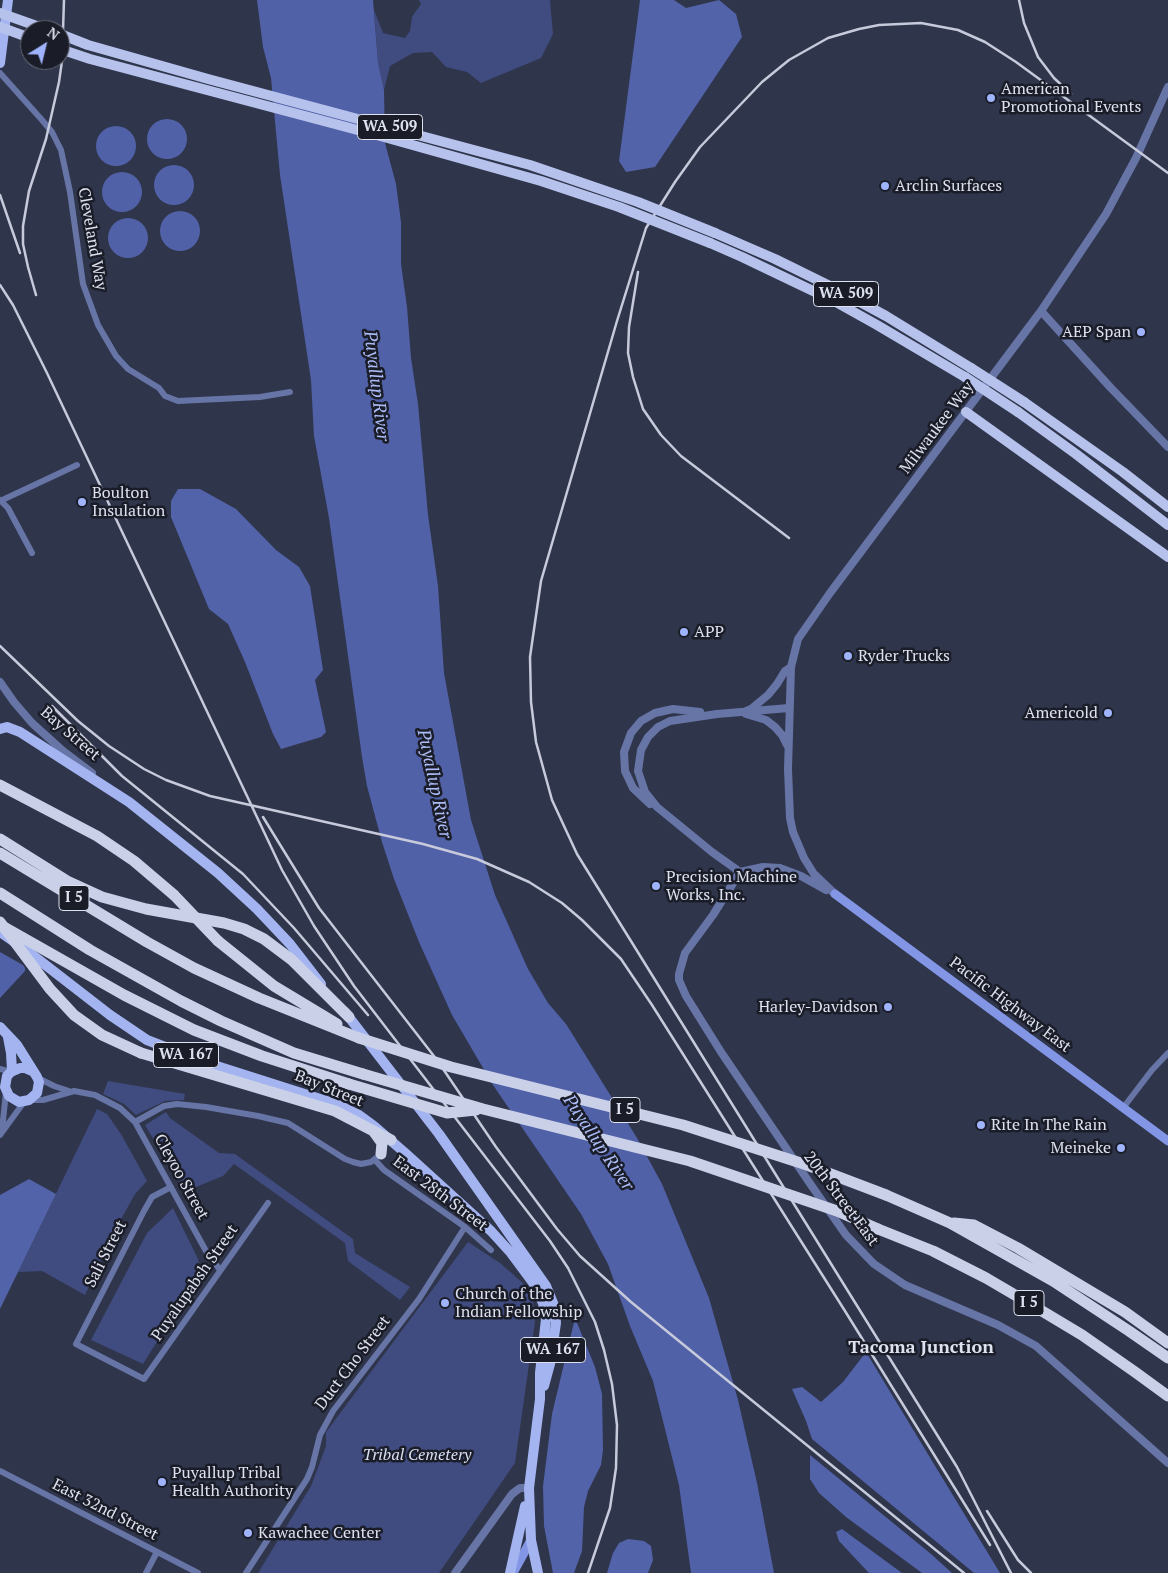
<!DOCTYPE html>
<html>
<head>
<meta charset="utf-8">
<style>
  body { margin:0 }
  #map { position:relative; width:1168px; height:1573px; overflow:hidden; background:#2f354b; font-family:"PT Serif",serif }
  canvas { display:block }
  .north { position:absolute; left:20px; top:20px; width:50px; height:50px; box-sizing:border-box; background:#1a1d27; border:1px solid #686b77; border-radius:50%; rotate:36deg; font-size:14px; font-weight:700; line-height:20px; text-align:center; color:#dde1f0 }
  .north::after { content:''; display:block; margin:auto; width:18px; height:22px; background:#a0b3fd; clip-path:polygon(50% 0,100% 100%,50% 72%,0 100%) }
</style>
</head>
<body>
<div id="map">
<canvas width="1168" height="1573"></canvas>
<div class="north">N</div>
</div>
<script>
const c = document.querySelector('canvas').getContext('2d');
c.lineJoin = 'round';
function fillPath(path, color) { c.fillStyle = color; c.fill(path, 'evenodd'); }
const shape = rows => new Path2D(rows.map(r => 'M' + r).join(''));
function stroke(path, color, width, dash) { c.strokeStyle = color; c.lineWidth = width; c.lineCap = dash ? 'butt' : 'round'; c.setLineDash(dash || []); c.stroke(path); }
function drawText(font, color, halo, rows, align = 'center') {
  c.font = font + ' "PT Serif",serif'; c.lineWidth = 5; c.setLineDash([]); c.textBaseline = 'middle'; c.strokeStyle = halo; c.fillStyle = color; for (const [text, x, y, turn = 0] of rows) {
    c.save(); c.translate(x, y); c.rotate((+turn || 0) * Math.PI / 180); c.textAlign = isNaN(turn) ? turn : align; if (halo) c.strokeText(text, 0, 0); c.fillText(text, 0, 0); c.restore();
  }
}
fillPath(shape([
  [419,0,550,0,553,34,541,58,481,83,467,72,446,67,432,52,413,53,390,66,384,90,378,63,374,10,383,33,405,38,410,31,412,17,421,4],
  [108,1081,185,1094,184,1100,165,1101,136,1115,124,1104,103,1094],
  [97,1109,107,1114,121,1134,147,1181,135,1194,114,1232,85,1295,42,1271,18,1272],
  [166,1112,170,1118,219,1153,235,1154,353,1239,355,1253,410,1287,400,1300,348,1261,345,1243,234,1164,223,1176,186,1191,183,1189,145,1125],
  [173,1208,198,1259,201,1271,143,1364,91,1340,147,1233],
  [468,1242,500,1263,524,1284,533,1302,535,1322,515,1463,439,1573,258,1573,311,1486,326,1446,326,1432]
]), '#404b7f');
fillPath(shape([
  [640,0,674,0,686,8,719,0,736,14,742,37,655,167,626,172,619,161],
  [178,489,200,489,236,509,276,550,299,567,310,586,323,670,315,680,326,732,321,737,281,749,273,734,245,662,228,624,209,609,171,517,171,501],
  [29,1179,56,1194,0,1309,0,1195],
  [575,1318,595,1367,602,1394,603,1450,601,1465,588,1491,584,1507,582,1551,574,1573,553,1573,544,1526,543,1486,552,1414],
  [866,1352,1000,1573,974,1573,812,1439,806,1421,792,1389,802,1387,821,1402,843,1382],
  [810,1455,931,1554,952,1573,922,1573,846,1517,819,1493,810,1479],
  [842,1529,902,1573,869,1573,839,1541,836,1532],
  [628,1539,644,1541,651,1546,653,1560,648,1573,607,1573,613,1553,619,1543]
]), '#5363aa');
fillPath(shape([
  [257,0,373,0,378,63,384,90,385,143,396,184,401,222,401,264,407,307,411,358,418,404,428,515,438,586,444,673,471,820,495,895,528,969,548,1003,566,1024,637,1138,662,1184,709,1298,738,1400,757,1483,774,1573,691,1573,679,1485,653,1381,630,1326,608,1264,581,1214,493,1085,452,1015,419,942,394,879,382,842,367,786,362,757,329,518,314,436,311,380,280,175,271,78,263,47],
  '147 139a20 20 0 1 1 40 0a20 20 0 1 1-40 0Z',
  '96 146a20 20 0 1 1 40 0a20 20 0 1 1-40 0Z',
  '154 185a20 20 0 1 1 40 0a20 20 0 1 1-40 0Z',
  '102 192a20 20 0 1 1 40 0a20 20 0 1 1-40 0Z',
  '160 231a20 20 0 1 1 40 0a20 20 0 1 1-40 0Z',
  '108 238a20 20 0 1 1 40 0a20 20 0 1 1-40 0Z',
  [0,952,23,965,25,968,25,971,0,998]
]), '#5161a8');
stroke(shape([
  [0,73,42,120,52,132,61,150,70,192,83,284,98,325,116,356,128,369,159,388,165,396,178,401,260,397,290,392],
  [0,500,8,508,32,553],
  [0,501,77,465],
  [0,1069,11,1072],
  [38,1078,54,1086,69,1091],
  [29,1100,43,1100,74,1091,95,1095,120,1108,135,1122,206,1251,220,1270],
  [1123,1108,1152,1070,1168,1053],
  [135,1122,164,1106,177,1104,206,1107,258,1116,288,1123,345,1159,353,1162,361,1164,371,1162,381,1154],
  [2,1130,6,1092],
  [0,1135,24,1102],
  [375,1160,384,1170,465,1227,491,1250],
  [171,1187,152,1197,144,1211,76,1344,144,1379,268,1203],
  [0,1471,198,1573],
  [146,1573,157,1552],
  [246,1573,307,1479,312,1467,320,1435,333,1411,419,1299,465,1227]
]), '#6774a6', 6);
stroke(shape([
  [1041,311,1110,387,1168,447],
  [0,682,14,702,32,723,63,751,92,773],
  [789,708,717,714,670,721,658,727,648,737,641,750,638,771,645,792,657,807,712,852,740,872,763,867,780,868,801,876,826,890],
  [744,712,751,709,768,695,777,684,785,671,791,667],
  [746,714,766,720,775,727,782,735,787,745],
  [650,804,633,788,625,771,624,752,631,733,641,721,655,713,673,709,700,712],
  [740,872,713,915,685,953,679,974,679,980,686,996,721,1052,811,1185,846,1235,874,1264,905,1285,998,1325,1036,1346,1168,1463],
  [835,894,814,874,804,858,793,832,790,818,788,769,791,667,798,639,830,593,1041,311,1106,214,1136,158,1168,87],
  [455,1573,512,1494,520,1488,529,1488]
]), '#6774a6', 8);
stroke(shape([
  [835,894,1168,1141],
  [513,1573,531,1540]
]), '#8396e5', 9);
stroke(shape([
  [0,63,8,0],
  [0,729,7,727,20,732,129,802,218,873,257,909,290,944,321,984],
  [0,932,30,953,110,1015,147,1040,201,1061,336,1104,359,1115,374,1126,404,1152,491,1231,511,1253,534,1284,543,1303,546,1319,540,1373,540,1399,529,1488,531,1540,538,1573],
  [345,1012,439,1134,546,1286,555,1308,556,1323,550,1364,544,1386],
  [0,1027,17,1045,37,1077,39,1082,37,1093,29,1100,19,1102,9,1096,5,1087,7,1076,11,1072,20,1068,25,1068,34,1072],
  [8,1037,11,1053,12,1071],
  [510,1573,525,1506]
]), '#a4b4f1', 10);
stroke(shape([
  [715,233,775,259,840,291,886,316,971,368],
  [710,243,742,257,834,301,877,325,965,377],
  [1024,402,1123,472,1168,507],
  [966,412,1168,557],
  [1018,412,1076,454,1168,525]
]), '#b6c2ec', 10);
stroke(shape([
  [0,785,97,836,134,861,174,895],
  [0,839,67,881,102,897,146,909,224,923,244,929,264,939,292,960,349,1017],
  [0,853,147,942,194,968,259,998,359,1038],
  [0,893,90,950,181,1001,221,1021,294,1053,363,1074],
  [4,927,124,995,194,1030,262,1056,349,1084],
  [218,941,274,986,337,1024],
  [141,1053,335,1111,391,1140],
  [374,1132,382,1143,381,1154],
  [886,1195,950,1223,1053,1281,1129,1331,1168,1358],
  [954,1223,974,1225,1018,1248,1125,1312,1168,1343],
  [878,1229,933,1251,986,1278,1032,1305,1082,1335,1135,1372,1168,1396]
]), '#c9d0e8', 11);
stroke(shape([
  [1019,0,1024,23,1038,57,1054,78,1071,94],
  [0,195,20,253],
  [638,272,629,327,628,353,633,377,643,409,661,435,681,456,789,538],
  [0,285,13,305,47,373,282,870,314,926,354,986,550,1241,568,1268,595,1322,604,1350,612,1384,617,1425,616,1468,610,1508,588,1573],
  [36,295,28,267,23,244,23,226,29,191,46,139,59,82,62,61,64,0],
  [0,646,78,721,109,746,144,769,166,780,210,796,423,844,477,859,529,882,562,903,582,920,621,959,652,1005,845,1311,990,1545],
  [52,706,122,776,243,874,294,928,368,1015],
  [263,817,319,908,437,1060,496,1147,557,1229,580,1256,631,1302,964,1573],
  [987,1511,1018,1560,1031,1573],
  [1011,1573,957,1467,577,854,552,800,536,742,531,702,530,657,541,581,617,321,646,228,675,182,700,147,762,82,789,60,828,38,859,29,879,25,921,23,958,30,985,42,1016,62,1168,173]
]), '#c6cada', 2.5);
stroke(shape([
  [0,13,48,30],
  [0,27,30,38],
  [60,34,88,45,208,79,530,165,638,202,715,233],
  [60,49,90,59,384,137,541,181,619,207,710,243],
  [971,368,1024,402],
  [965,377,1018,412]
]), '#b6c2ec', 10);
stroke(shape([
  [174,895,218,941],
  [0,922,50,989,74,1015,102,1035,141,1053],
  [359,1038,451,1067,683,1125,807,1165,886,1195],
  [363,1074,483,1109,690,1161,837,1211,878,1229],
  [349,1084,447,1113,476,1110]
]), '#c9d0e8', 11);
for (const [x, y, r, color] of [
  [991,98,5,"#a0b3fd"],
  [885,186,5,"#a0b3fd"],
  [1141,332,5,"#a0b3fd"],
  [82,502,5,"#a0b3fd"],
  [684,632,5,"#a0b3fd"],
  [848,656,5,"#a0b3fd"],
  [1108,713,5,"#a0b3fd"],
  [656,886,5,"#a0b3fd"],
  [888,1007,5,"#a0b3fd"],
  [981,1125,5,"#a0b3fd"],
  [1121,1148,5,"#a0b3fd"],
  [445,1303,5,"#a0b3fd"],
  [162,1482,5,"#a0b3fd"],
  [248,1533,5,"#a0b3fd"]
]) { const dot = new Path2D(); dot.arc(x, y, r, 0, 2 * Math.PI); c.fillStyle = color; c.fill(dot); stroke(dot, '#1a1d27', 2); }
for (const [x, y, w] of [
  [390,127,65],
  [846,294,65],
  [74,898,30],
  [186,1055,65],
  [625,1110,30],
  [1029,1303,30],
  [553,1350,65]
]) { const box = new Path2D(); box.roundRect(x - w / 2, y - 12.5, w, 25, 4); c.fillStyle = '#1a1d27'; c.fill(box); stroke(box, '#dde1f0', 1); }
drawText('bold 15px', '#dde1f0', null, [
  ["WA 509",390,127],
  ["WA 509",846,294],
  ["I 5",74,898],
  ["WA 167",186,1055],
  ["I 5",625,1110],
  ["I 5",1029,1303],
  ["WA 167",553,1350]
]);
drawText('16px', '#dde1f0', '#1a1d27', [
  ["American",1001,89],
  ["Promotional Events",1001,107],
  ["Arclin Surfaces",895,186],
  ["AEP Span",1131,332,"right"],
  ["Boulton",92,493],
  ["Insulation",92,511],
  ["APP",694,632],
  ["Ryder Trucks",858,656],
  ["Americold",1098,713,"right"],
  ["Precision Machine",666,877],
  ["Works, Inc.",666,895],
  ["Harley-Davidson",878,1007,"right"],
  ["Rite In The Rain",991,1125],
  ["Meineke",1111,1148,"right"],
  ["Church of the",455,1294],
  ["Indian Fellowship",455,1312],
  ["Puyallup Tribal",172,1473],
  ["Health Authority",172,1491],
  ["Kawachee Center",258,1533]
], 'left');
drawText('16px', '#dde1f0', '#1a1d27', [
  ["Cleveland Way",92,239,80],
  ["Milwaukee Way",937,428,-53],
  ["Bay Street",70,734,41],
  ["Pacific Highway East",1010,1005,37],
  ["Bay Street",329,1089,22],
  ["Cleyoo Street",181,1177,61],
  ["East 28th Street",440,1194,37],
  ["20th Street East",841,1199,53],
  ["Sali Street",106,1254,-63],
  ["Puyalupabsh Street",195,1283,-55],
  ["Duct Cho Street",353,1363,-53],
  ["East 32nd Street",105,1510,27]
]);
drawText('italic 16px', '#d9dff4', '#1a1d27', [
  ["Tribal Cemetery",417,1455]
]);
drawText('italic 18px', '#acbcf7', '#1a1d27', [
  ["Puyallup River",376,386,83],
  ["Puyallup River",434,784,78],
  ["Puyallup River",598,1143,56]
]);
drawText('bold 18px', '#dde1f0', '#1a1d27', [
  ["Tacoma Junction",921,1348]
]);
</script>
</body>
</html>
